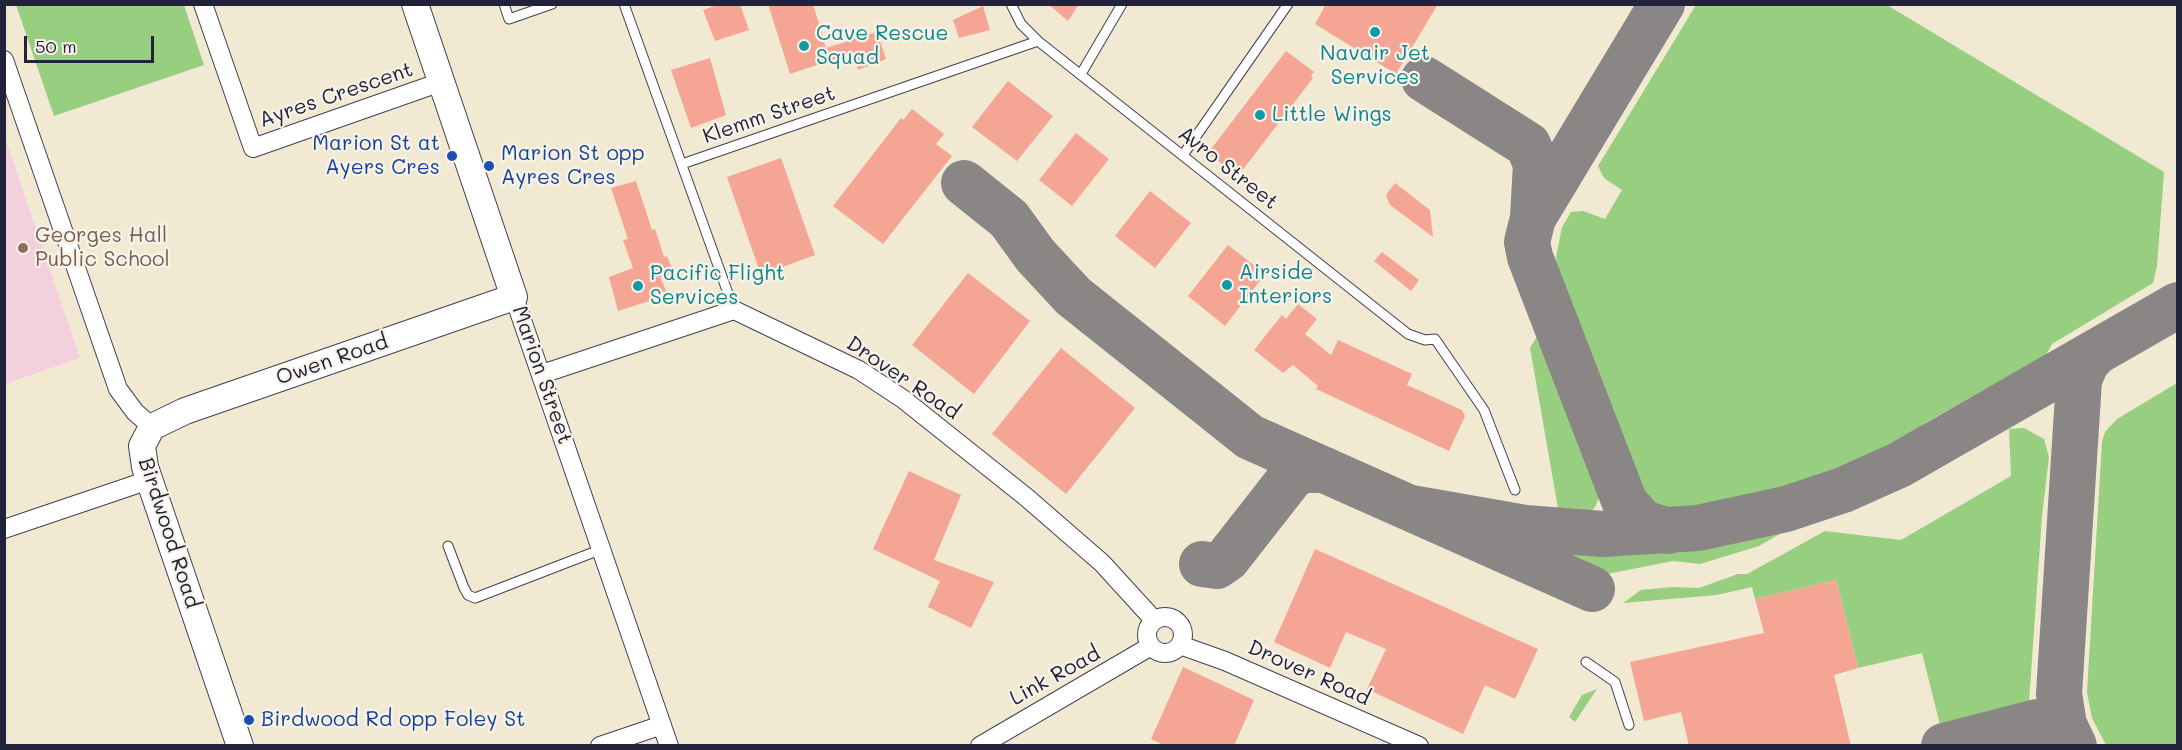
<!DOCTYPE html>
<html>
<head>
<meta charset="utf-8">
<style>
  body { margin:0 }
  #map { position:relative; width:2182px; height:750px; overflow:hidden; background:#f1e9d2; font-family:Mali,sans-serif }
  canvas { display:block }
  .frame { position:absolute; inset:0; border:6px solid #22223b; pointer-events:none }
  .scale { position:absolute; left:24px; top:36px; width:130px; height:27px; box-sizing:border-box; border:3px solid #22223b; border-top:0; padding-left:8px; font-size:18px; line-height:21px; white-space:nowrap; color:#22223b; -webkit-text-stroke:4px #f7f3e8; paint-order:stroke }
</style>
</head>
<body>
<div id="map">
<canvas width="2182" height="750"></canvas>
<div class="frame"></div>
<div class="scale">50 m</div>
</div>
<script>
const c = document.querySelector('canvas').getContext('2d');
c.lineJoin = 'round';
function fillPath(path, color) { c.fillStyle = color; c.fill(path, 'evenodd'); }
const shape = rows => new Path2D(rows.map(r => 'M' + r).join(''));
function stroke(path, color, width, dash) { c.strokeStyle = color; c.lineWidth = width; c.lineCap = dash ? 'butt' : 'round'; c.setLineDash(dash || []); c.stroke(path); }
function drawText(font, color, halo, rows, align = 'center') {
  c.font = font + ' Mali,sans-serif'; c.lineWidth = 4.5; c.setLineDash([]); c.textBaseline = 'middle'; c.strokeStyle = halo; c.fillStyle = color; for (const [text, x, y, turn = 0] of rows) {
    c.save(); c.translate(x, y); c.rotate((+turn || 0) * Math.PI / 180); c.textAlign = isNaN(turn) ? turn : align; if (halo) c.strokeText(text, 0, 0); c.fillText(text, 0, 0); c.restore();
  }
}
fillPath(shape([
  [5,138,80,358,5,384,4,384]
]), '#f4cfdc');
fillPath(shape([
  [16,5,184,5,204,65,54,116],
  [1696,5,1887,5,2164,172,2157,266,2153,283,2052,344,2046,355,1925,423,1914,439,1888,453,1813,483,1737,504,1684,513,1665,513,1655,509,1642,493,1558,277,1556,257,1562,227,1571,212,1583,211,1605,219,1622,190,1604,178,1598,166],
  [1538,335,1542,337,1599,486,1599,498,1595,507,1588,514,1574,518,1563,516,1558,508,1530,348],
  [2177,383,2177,745,2106,745,2092,718,2087,692,2102,442,2105,432,2117,419],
  [2024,428,2044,439,2049,457,2042,516,2029,702,2020,714,1946,732,1941,729,1922,653,1858,668,1836,580,1755,599,1752,587,1717,595,1623,603,1641,590,1673,587,1699,588,1738,574,1747,574,1825,531,1901,540,2011,476,2009,429],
  [1800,522,1759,546,1700,564,1673,561,1607,574,1566,559,1566,557,1581,549,1636,549,1703,543],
  [1597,689,1575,722,1569,717,1582,695],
  [2019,737,2033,739,2040,745,1981,745]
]), '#98ce7f');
stroke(shape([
  [1662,4,1533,218,1527,242,1530,257,1625,503,1643,523,1668,531],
  [1424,79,1528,145,1536,164,1533,217],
  [964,183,1009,219,1035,255,1073,296,1250,437,1592,589],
  [1411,508,1525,528,1603,534,1698,528,1786,509,1843,490,1899,465,2178,305],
  [1202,564,1217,566,1227,559,1292,476,1303,470,1325,470],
  [1944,746,2037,722,2056,725,2068,734],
  [2074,746,2064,725,2059,694,2079,380,2086,363,2096,352]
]), '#8a8686', 46);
fillPath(shape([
  [720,4,740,4,749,30,715,41,703,10],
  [768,4,813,4,826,48,877,32,886,59,858,70,853,53,790,74],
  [1048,4,1079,4,1068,21],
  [1326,4,1438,4,1396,74,1315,24],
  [983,6,990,30,959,38,953,20],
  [1286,51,1314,72,1311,76,1313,78,1238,176,1208,153],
  [710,58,726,115,691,128,671,70],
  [1008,81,1053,116,1017,161,972,127],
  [912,109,944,134,936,144,952,156,883,244,833,206,901,118,903,120],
  [1076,133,1109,159,1072,206,1039,180],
  [781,158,815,255,761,275,727,177],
  [636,181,652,230,655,229,664,257,667,256,674,273,660,277,668,295,618,311,609,277,633,268,623,240,628,239,611,188],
  [1395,183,1430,210,1433,237,1390,205,1386,195],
  [1150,191,1191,223,1155,268,1115,236],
  [1228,245,1265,274,1225,326,1188,296],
  [1382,252,1419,280,1411,291,1374,261],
  [968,273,1030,321,974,394,912,345],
  [1298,304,1317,319,1305,334,1331,355,1338,340,1412,374,1407,385,1462,410,1465,416,1449,451,1316,389,1318,386,1293,365,1283,373,1254,350,1282,315,1286,319],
  [1061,348,1135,408,1066,494,992,434],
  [909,471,961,495,934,560,994,582,971,628,928,607,940,581,873,549],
  [1315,549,1538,649,1515,699,1485,685,1463,734,1367,689,1386,649,1346,632,1330,668,1274,642],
  [1836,580,1858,668,1834,675,1851,746,1689,746,1681,712,1644,721,1630,662,1764,633,1755,599],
  [1183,667,1254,700,1234,746,1166,746,1151,739]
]), '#f5a594');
const service = shape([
  [504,4,509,19,552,4],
  [624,4,734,310],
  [1011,4,1021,24,1038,41,1408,334,1425,340,1435,339,1484,410,1515,490],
  [1081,74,1122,4],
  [1183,155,1288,4],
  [682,164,1038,41],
  [448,546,464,588,468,595,475,598,602,549],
  [1586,662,1615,682,1629,725]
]);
const minor = shape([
  [203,4,253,148,441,82],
  [4,60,118,389,135,412,152,427],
  [514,297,669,746],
  [542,374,734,310,859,370,903,399,1026,497,1102,563,1154,620],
  [4,529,149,480],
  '1147 635a18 18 0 1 1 36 0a18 18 0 1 1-36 0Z',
  [1180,645,1225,661,1419,746],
  [600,746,662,725],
  [980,746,1151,646]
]);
const secondary = shape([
  [240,746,145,467,142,446,152,427,185,411,514,297,415,4]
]);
stroke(service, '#414052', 11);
stroke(minor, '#414052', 20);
stroke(secondary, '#414052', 28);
stroke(service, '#fff', 9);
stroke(minor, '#fff', 18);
stroke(secondary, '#fff', 26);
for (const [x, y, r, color] of [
  [1375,32,6,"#0f9aa8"],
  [804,46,6,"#0f9aa8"],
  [1260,115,6,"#0f9aa8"],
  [452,156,6,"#1a4fb4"],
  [489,166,6,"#1a4fb4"],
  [23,248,6,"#8d6e63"],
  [1227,285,6,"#0f9aa8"],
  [638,286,6,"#0f9aa8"],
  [249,720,6,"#1a4fb4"]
]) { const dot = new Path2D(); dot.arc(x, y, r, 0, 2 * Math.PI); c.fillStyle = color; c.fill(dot); stroke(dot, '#f7f3e8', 2); }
drawText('21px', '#0d838f', '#f7f3e8', [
  ["Cave Rescue",816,34],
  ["Squad",816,58],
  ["Navair Jet",1375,54,"center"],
  ["Services",1375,78,"center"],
  ["Little Wings",1272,115],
  ["Airside",1239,273],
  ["Interiors",1239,297],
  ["Pacific Flight",650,274],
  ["Services",650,298]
], 'left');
drawText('21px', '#22223b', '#f7f3e8', [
  ["Ayres Crescent",336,95,-19],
  ["Klemm Street",769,115,-19],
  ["Avro Street",1228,168,38],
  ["Owen Road",332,360,-19],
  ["Marion Street",542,375,71],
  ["Drover Road",903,378,34],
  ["Birdwood Road",169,533,72],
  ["Drover Road",1309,673,24],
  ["Link Road",1055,676,-29]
]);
drawText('21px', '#164399', '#f7f3e8', [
  ["Marion St at",440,144,"right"],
  ["Ayers Cres",440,168,"right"],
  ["Marion St opp",501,154],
  ["Ayres Cres",501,178],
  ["Birdwood Rd opp Foley St",261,720]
], 'left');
drawText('21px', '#785e54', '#f7f3e8', [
  ["Georges Hall",35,236],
  ["Public School",35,260]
], 'left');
</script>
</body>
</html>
